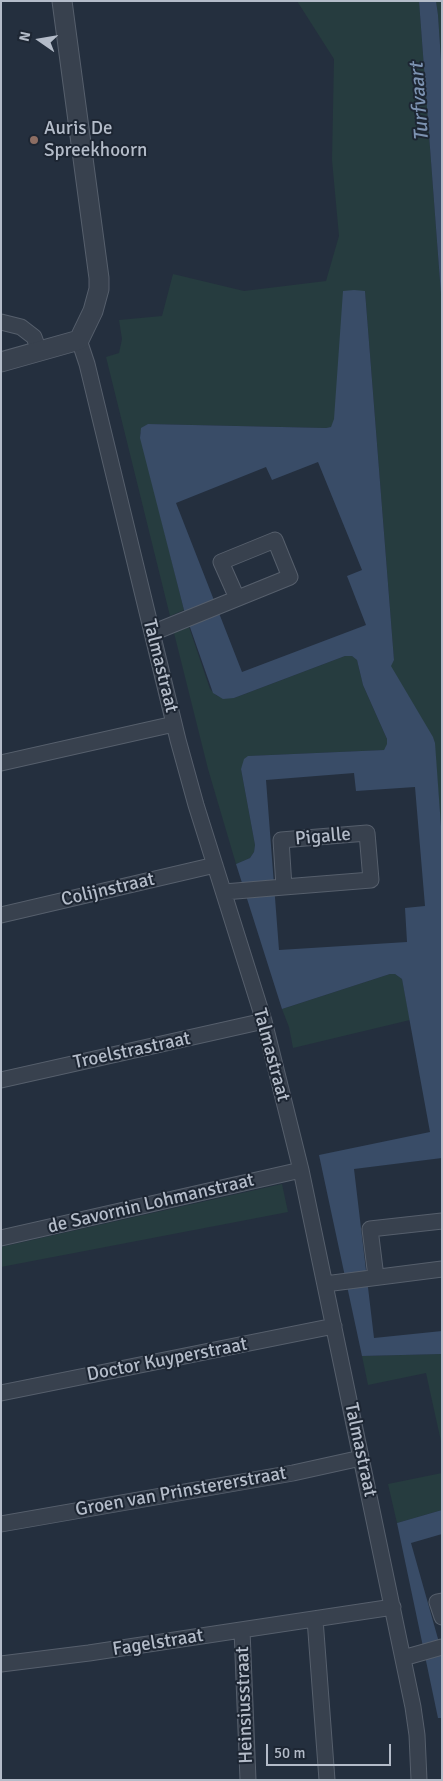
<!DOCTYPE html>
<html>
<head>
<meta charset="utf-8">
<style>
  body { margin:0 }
  #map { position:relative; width:443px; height:1781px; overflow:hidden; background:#242f3e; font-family:Signika,sans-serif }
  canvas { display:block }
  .frame { position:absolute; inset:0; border:2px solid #b4bcc9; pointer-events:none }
  .north { position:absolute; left:15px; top:15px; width:50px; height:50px; -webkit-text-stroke:4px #1d2633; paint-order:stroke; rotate:283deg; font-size:14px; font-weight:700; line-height:20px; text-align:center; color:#b4bcc9 }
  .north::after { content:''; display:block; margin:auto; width:18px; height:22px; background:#b4bcc9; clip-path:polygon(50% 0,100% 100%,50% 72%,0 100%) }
  .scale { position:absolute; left:266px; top:1744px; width:125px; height:22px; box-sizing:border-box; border:2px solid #b4bcc9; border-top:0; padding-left:6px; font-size:15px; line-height:18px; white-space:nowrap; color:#b4bcc9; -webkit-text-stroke:4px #1d2633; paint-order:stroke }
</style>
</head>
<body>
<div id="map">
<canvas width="443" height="1781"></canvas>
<div class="frame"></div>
<div class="north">N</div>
<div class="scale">50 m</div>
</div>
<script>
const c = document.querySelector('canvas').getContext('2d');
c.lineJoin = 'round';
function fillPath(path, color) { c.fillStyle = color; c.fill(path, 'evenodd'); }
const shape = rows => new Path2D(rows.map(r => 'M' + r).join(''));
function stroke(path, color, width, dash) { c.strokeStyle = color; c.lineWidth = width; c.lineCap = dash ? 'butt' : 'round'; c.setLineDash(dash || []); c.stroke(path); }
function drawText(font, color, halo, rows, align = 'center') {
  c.font = font + ' Signika,sans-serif'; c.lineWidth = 4; c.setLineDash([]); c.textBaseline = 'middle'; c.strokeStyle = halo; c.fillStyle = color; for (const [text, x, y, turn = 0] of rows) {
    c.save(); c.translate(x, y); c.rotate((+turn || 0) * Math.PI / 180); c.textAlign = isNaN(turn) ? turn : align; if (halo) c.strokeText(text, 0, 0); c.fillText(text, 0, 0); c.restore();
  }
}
fillPath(shape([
  [297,1,419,1,442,308,442,840,434,740,390,666,394,660,365,291,334,422,331,427,326,428,148,424,140,433,184,610,170,616,106,357,119,353,122,339,119,320,162,316,173,274,244,291,326,281,339,236,332,160,334,59],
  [436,1,442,1,442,75,438,15],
  [189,627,210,689,217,696,234,698,345,656,352,656,357,660,363,685,387,739,388,744,384,750,249,756,241,769,255,845,254,852,250,858,236,864,208,769,174,633],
  [390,974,395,974,402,979,410,1020,293,1048,289,1027,282,1009],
  [282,1184,288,1212,1,1267,1,1247],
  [442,1354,442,1446,426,1373,368,1385,362,1356],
  [442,1473,442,1510,397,1523,388,1484]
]), '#263c3f');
fillPath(shape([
  [419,1,436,1,438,15,442,75,442,308],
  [354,290,365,291,394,660,391,666,433,737,435,743,442,840,442,1158,354,1169,374,1338,442,1331,442,1354,362,1356,319,1155,430,1132,402,979,395,974,390,974,282,1009,236,864,250,858,254,852,255,845,241,769,244,759,248,756,384,750,387,744,387,739,363,685,357,660,352,656,345,656,234,698,223,699,213,693,184,610,140,438,141,428,148,424,326,428,331,427,334,419,343,291],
  [318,462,362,570,347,576,366,625,242,672,176,503,266,467,272,480],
  [354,773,356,791,415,787,425,906,405,908,407,942,279,950,266,780],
  [442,1510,442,1534,411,1543,442,1653,442,1718,438,1718,397,1523]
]), '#394c67');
const minor = shape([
  [1,322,21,327,34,337,39,351],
  [79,340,87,364,178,740,196,805,264,1021,301,1170,413,1707,417,1735,419,1780],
  [152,633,290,577,275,540,221,562,237,598],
  [1,763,174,724],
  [224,892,284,887,371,880,367,833,281,840,284,887],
  [1,915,215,865],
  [1,1080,264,1021],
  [1,1238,301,1170],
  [376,1277,370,1229,442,1221],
  [325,1284,442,1269],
  [1,1393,334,1326],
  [1,1524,293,1473,361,1458],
  [442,1601,437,1602,442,1617],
  [315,1619,327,1780],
  [242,1630,248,1780],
  [403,1658,442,1647],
  [1,1664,89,1653,393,1607]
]);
const tertiary = shape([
  [1,362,79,340,93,311,99,289,99,278,62,1]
]);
stroke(minor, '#565f6c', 17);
stroke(tertiary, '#565f6c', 21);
stroke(minor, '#38414e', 15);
stroke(tertiary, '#38414e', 19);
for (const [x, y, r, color] of [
  [34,140,5,"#8d6e63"]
]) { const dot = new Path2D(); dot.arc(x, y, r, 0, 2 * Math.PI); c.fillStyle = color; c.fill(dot); stroke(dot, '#1d2633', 2); }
drawText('19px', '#b4bcc9', '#1d2633', [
  ["Auris De",44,129],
  ["Spreekhoorn",44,151]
], 'left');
drawText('19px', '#b4bcc9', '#1d2633', [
  ["Talmastraat",160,666,76],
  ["Pigalle",323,837,-5],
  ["Colijnstraat",108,890,-13],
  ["Troelstrastraat",132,1051,-12],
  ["Talmastraat",271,1055,75],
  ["de Savornin Lohmanstraat",151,1204,-13],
  ["Doctor Kuyperstraat",167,1360,-11],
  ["Talmastraat",360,1450,78],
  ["Groen van Prinstererstraat",181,1492,-10],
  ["Fagelstraat",158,1643,-9],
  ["Heinsiusstraat",245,1705,-92]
]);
drawText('italic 20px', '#7c92b1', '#1d2633', [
  ["Turfvaart",420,102,-94]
]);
</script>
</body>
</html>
